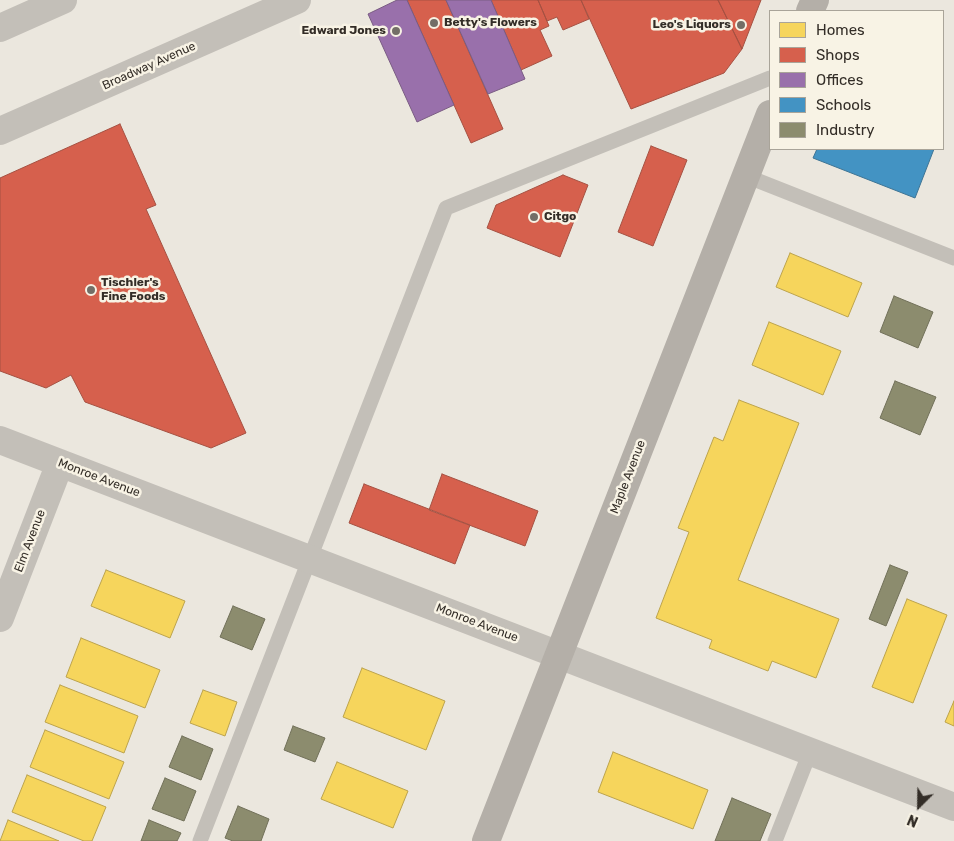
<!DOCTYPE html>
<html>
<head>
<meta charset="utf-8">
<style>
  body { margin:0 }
  #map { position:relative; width:954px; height:841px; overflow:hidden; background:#ebe7de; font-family:Rubik,sans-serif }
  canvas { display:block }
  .legend { position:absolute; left:769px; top:10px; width:175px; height:140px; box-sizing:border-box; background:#f8f3e5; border:1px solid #a9a499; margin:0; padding:6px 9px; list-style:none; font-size:15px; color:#332d27 }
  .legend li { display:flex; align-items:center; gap:10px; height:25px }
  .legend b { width:25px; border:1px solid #a9a499 }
  .north { position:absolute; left:894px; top:781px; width:50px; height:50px; -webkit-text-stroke:4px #f8f3e5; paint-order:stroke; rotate:203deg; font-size:14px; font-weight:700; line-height:20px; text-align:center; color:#332d27 }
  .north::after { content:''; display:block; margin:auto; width:18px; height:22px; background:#332d27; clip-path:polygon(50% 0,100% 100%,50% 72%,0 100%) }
</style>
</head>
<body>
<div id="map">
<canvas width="954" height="841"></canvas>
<ul class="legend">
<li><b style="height:14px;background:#f6d55c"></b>Homes</li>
<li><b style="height:14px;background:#d6604d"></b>Shops</li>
<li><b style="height:14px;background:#9970ab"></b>Offices</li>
<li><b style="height:14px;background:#4393c3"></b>Schools</li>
<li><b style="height:14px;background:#8c8c6e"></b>Industry</li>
</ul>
<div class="north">N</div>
</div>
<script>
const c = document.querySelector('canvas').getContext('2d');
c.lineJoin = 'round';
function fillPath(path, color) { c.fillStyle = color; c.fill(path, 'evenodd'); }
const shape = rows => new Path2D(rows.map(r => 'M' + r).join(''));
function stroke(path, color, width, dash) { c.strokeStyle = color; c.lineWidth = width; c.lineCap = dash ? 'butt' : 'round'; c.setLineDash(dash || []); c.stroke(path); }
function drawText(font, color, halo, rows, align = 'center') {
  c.font = font + ' Rubik,sans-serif'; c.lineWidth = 5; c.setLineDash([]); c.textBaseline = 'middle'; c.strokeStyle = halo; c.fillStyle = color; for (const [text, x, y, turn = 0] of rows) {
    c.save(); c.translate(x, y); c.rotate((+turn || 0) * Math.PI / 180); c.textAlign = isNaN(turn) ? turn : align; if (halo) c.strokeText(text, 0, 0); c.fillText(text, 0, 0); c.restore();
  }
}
const homes = shape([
  [790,253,862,283,848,317,776,287,790,253],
  [769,322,841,351,823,395,752,365,769,322],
  [739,400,799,423,738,580,839,619,816,678,772,661,768,671,709,648,712,640,656,618,689,532,678,528,714,437,723,441,739,400],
  [106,570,185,601,170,638,91,606,106,570],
  [907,599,947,615,913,703,872,687,907,599],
  [81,638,160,670,145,708,66,677,81,638],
  [362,668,445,701,426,750,343,717,362,668],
  [60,685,138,716,124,753,45,722,60,685],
  [203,690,237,702,225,736,190,723,203,690],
  [954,701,954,726,945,722,954,701],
  [45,730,124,762,109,799,30,767,45,730],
  [613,752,708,790,693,829,598,792,613,752],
  [337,762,408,791,393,828,321,799,337,762],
  [27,775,106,807,92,841,84,841,12,812,27,775],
  [8,820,59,841,0,841,8,820]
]);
fillPath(homes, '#f6d55c');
stroke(homes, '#bca34c', 1);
const shops = shape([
  [407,0,446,0,503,129,471,143,407,0],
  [491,0,538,0,549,26,540,30,552,56,521,70,491,0],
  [538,0,581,0,589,19,563,30,557,17,547,21,538,0],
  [581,0,718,0,742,49,724,73,631,109,581,0],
  [718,0,761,0,742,49,718,0],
  [120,124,156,205,146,209,246,433,211,448,85,402,71,375,46,388,0,371,0,178,120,124],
  [651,146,687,160,653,246,618,232,651,146],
  [563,175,588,185,560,257,487,228,496,205,563,175],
  [442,474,538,511,525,546,429,510,442,474],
  [364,484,470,525,455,564,349,523,364,484]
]);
fillPath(shops, '#d6604d');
stroke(shops, '#a55142', 1);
const offices = shape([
  [397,0,407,0,454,105,417,122,368,14,397,0],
  [446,0,491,0,525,79,488,94,446,0]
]);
fillPath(offices, '#9970ab');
stroke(offices, '#7a5c83', 1);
const schools = shape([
  [817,149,934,149,915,198,813,158,817,149]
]);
fillPath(schools, '#4393c3');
stroke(schools, '#3e7494', 1);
const industry = shape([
  [894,296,933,312,918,348,880,332,894,296],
  [895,381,936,397,920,435,880,418,895,381],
  [890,565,908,572,886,626,869,619,890,565],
  [233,606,265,619,252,650,220,637,233,606],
  [293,726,325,738,315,762,284,750,293,726],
  [182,736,213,749,201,780,169,767,182,736],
  [165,778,196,791,184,821,152,809,165,778],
  [732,798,771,814,760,841,715,841,732,798],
  [238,806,269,819,261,841,233,841,225,838,238,806],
  [149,820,181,833,177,841,141,841,149,820]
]);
fillPath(industry, '#8c8c6e');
stroke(industry, '#717059', 1);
stroke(shape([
  [746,176,954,258],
  [200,841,446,208,770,78],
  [775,841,810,752]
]), '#c3bfb8', 15);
stroke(shape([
  [0,28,63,0],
  [0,131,297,0],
  [0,440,954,807],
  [0,618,60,463]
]), '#c3bfb8', 28);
stroke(shape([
  [810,11,815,0],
  [486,841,770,114]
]), '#b4afa8', 28);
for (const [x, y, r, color] of [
  [434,23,5,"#736e67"],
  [741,25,5,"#736e67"],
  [396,31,5,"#736e67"],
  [534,217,5,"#736e67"],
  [91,290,5,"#736e67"]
]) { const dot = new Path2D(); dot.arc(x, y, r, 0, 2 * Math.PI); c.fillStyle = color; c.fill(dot); stroke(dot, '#f8f3e5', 2); }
drawText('bold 12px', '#332d27', '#f8f3e5', [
  ["Betty's Flowers",444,23],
  ["Leo's Liquors",731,25,"right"],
  ["Edward Jones",386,31,"right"],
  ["Citgo",544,217],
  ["Tischler's",101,283],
  ["Fine Foods",101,297]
], 'left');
drawText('12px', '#332d27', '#f8f3e5', [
  ["Broadway Avenue",149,66,-24],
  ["Maple Avenue",628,477,-69],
  ["Monroe Avenue",99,478,21],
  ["Elm Avenue",30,541,-69],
  ["Monroe Avenue",477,623,21]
]);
</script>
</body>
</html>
